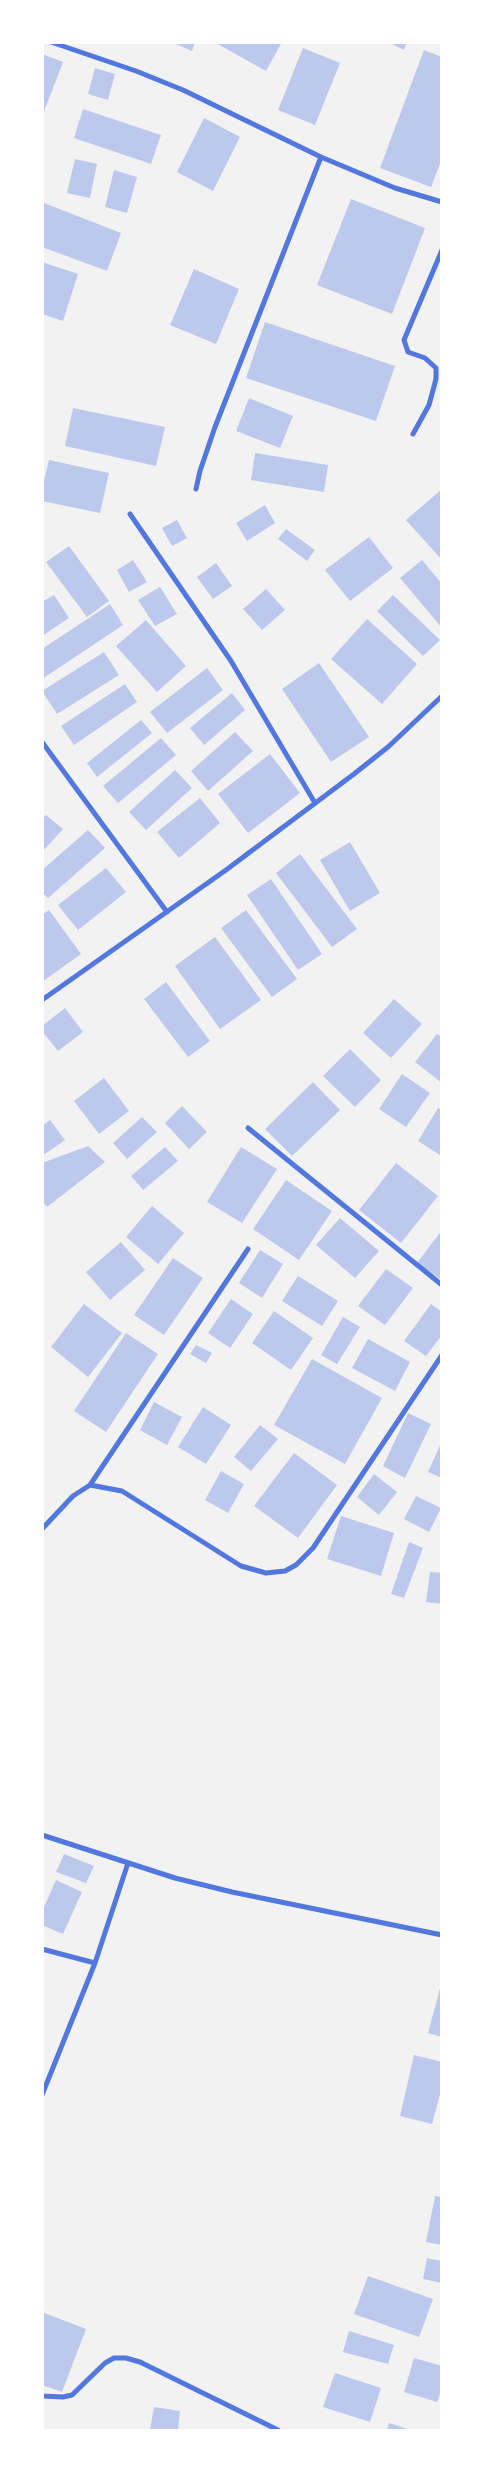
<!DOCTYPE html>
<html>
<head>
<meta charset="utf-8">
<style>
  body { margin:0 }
  #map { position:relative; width:484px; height:2473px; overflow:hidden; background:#f2f2f2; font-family:"Fira Sans",sans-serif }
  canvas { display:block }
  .frame { position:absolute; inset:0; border:44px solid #fff; pointer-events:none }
</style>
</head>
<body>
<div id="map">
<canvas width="484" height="2473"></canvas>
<div class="frame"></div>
</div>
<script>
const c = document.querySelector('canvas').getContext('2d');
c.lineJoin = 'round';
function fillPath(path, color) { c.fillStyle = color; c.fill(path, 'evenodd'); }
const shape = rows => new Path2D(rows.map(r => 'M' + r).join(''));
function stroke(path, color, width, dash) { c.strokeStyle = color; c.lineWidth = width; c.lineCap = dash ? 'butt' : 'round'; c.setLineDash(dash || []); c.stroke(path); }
fillPath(shape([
  [171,42,195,42,192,51],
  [214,42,282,42,266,71],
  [388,42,407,42,404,50],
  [303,48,340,63,315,125,278,110],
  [424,50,442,57,442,158,431,187,380,168],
  [42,54,63,62,43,114,42,114],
  [95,68,115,74,108,100,88,94],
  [83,109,161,135,151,164,74,138],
  [204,118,240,137,213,191,177,172],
  [75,159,97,164,90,198,67,193],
  [114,170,137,177,127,213,105,207],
  [351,199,425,228,392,314,317,285],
  [44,203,121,233,107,271,42,247],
  [42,262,78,274,63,321,42,314],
  [194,269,239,289,216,344,170,325],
  [265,322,395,366,376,421,246,378],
  [249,398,293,416,280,448,236,431],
  [73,408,165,427,156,466,65,446],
  [255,453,328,465,324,492,251,480],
  [49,460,109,473,100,513,42,501,42,489],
  [442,489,442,560,406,520],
  [265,505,275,523,247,541,236,523],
  [177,520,187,538,172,546,162,528],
  [286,529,315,550,307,561,278,539],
  [369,537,393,568,350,601,325,570],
  [69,546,109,601,87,617,46,562],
  [133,560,147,582,129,592,117,570],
  [422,560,442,584,442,628,400,578],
  [216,563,232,586,213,599,197,577],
  [160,587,177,614,155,626,138,600],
  [266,589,285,610,262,630,243,609],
  [54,595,69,618,42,636,42,602],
  [393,595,440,640,423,656,377,611],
  [110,604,123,625,42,679,42,649],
  [367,619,417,664,382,704,331,659],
  [146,620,186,666,157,692,116,646],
  [104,652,119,675,57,714,42,691],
  [319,663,369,737,331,762,282,689],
  [207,668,223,690,167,733,150,712],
  [125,684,137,702,74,745,61,726],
  [232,693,245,710,204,745,190,728],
  [141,720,152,733,97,777,87,763],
  [235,732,253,751,208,791,191,771],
  [161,738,176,755,118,803,103,786],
  [270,754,300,793,248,833,218,794],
  [175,770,192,788,146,830,129,812],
  [200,798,220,823,179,858,157,832],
  [46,815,63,829,42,852,42,819],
  [88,830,105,848,48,898,42,892,42,870],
  [350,842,380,893,350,911,320,860],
  [300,854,357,929,332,947,276,873],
  [106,868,126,892,78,930,58,905],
  [271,879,322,954,298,970,247,895],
  [49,910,81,954,42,982,42,915],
  [246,910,297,979,272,997,221,928],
  [215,937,261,1000,220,1029,175,966],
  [166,982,210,1041,188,1057,144,999],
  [394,999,422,1024,391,1058,363,1033],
  [65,1008,83,1032,58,1051,42,1031,42,1026],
  [437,1034,442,1037,442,1083,415,1062],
  [350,1049,381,1080,355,1107,323,1076],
  [402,1074,430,1093,406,1127,379,1109],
  [104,1078,129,1111,99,1134,74,1101],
  [313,1082,340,1110,292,1156,265,1129],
  [182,1106,207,1132,189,1149,165,1123],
  [438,1108,442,1110,440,1155,418,1141],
  [142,1117,157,1132,127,1159,113,1143],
  [50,1120,65,1140,45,1154,42,1150,42,1126],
  [88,1146,105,1162,47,1207,42,1201,42,1163],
  [165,1147,178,1161,143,1190,131,1176],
  [241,1147,277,1169,242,1223,207,1202],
  [396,1163,438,1196,401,1243,359,1210],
  [286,1180,332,1211,299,1260,253,1229],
  [152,1206,184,1233,158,1264,126,1237],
  [340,1218,379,1251,355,1278,316,1245],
  [442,1230,442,1280,417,1263],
  [121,1242,145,1270,110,1300,86,1272],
  [260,1250,283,1264,262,1298,239,1283],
  [173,1258,203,1278,164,1335,134,1315],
  [386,1269,413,1288,385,1325,358,1306],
  [298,1276,338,1301,322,1326,282,1301],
  [231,1299,253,1314,230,1348,208,1333],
  [84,1304,122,1333,88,1377,51,1347],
  [431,1304,442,1312,442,1335,426,1356,404,1341],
  [274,1311,313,1338,291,1370,252,1343],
  [343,1317,360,1327,337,1364,321,1355],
  [126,1333,158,1354,106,1432,74,1411],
  [368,1339,410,1362,395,1391,352,1368],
  [196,1345,212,1353,206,1363,190,1354],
  [312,1359,382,1398,345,1464,274,1425],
  [154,1402,182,1417,167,1445,140,1430],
  [203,1407,231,1425,206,1464,178,1447],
  [408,1413,431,1424,405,1478,383,1466],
  [260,1425,278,1439,251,1471,234,1457],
  [442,1441,442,1478,428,1472],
  [294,1453,337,1485,298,1538,254,1506],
  [221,1471,244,1484,228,1513,205,1500],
  [374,1474,397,1492,379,1515,357,1497],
  [416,1496,441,1508,429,1532,404,1519],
  [341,1516,394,1533,381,1576,327,1559],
  [409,1542,423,1548,404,1598,391,1594],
  [430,1572,442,1573,442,1604,426,1602],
  [64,1854,94,1866,86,1883,56,1872],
  [56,1880,82,1892,63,1934,42,1925,42,1912],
  [442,1981,442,2037,428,2033],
  [414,2055,442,2062,442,2087,432,2124,400,2116],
  [435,2196,442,2197,442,2245,426,2242],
  [427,2258,442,2261,442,2283,423,2279],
  [368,2276,433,2299,419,2337,354,2314],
  [42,2312,86,2329,62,2392,42,2385],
  [349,2331,394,2345,388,2364,343,2352],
  [414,2358,442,2366,442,2388,437,2402,404,2392],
  [335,2373,381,2388,370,2422,323,2407],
  [154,2407,180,2411,178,2430,150,2430],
  [389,2423,411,2430,387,2430]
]), '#bdc9ec');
stroke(shape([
  [51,42,136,71,183,90,321,157,395,188,442,202],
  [413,434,429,405,436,379,436,368,425,358,408,352,404,340,442,250],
  [196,489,200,471,215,427,321,157],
  [130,514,231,661,315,803],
  [42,742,167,912],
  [42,1000,226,870,354,774,388,747,442,696],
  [248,1128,442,1285],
  [90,1485,122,1491,241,1566,266,1573,285,1571,296,1565,313,1548,442,1355],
  [42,1529,73,1496,90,1485,248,1249],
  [42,1835,175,1878,232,1892,442,1935],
  [42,1949,95,1963],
  [42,2095,95,1963,128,1863],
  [42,2396,63,2397,72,2395,105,2363,114,2358,126,2358,140,2362,278,2430]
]), '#5277de', 5);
</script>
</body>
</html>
